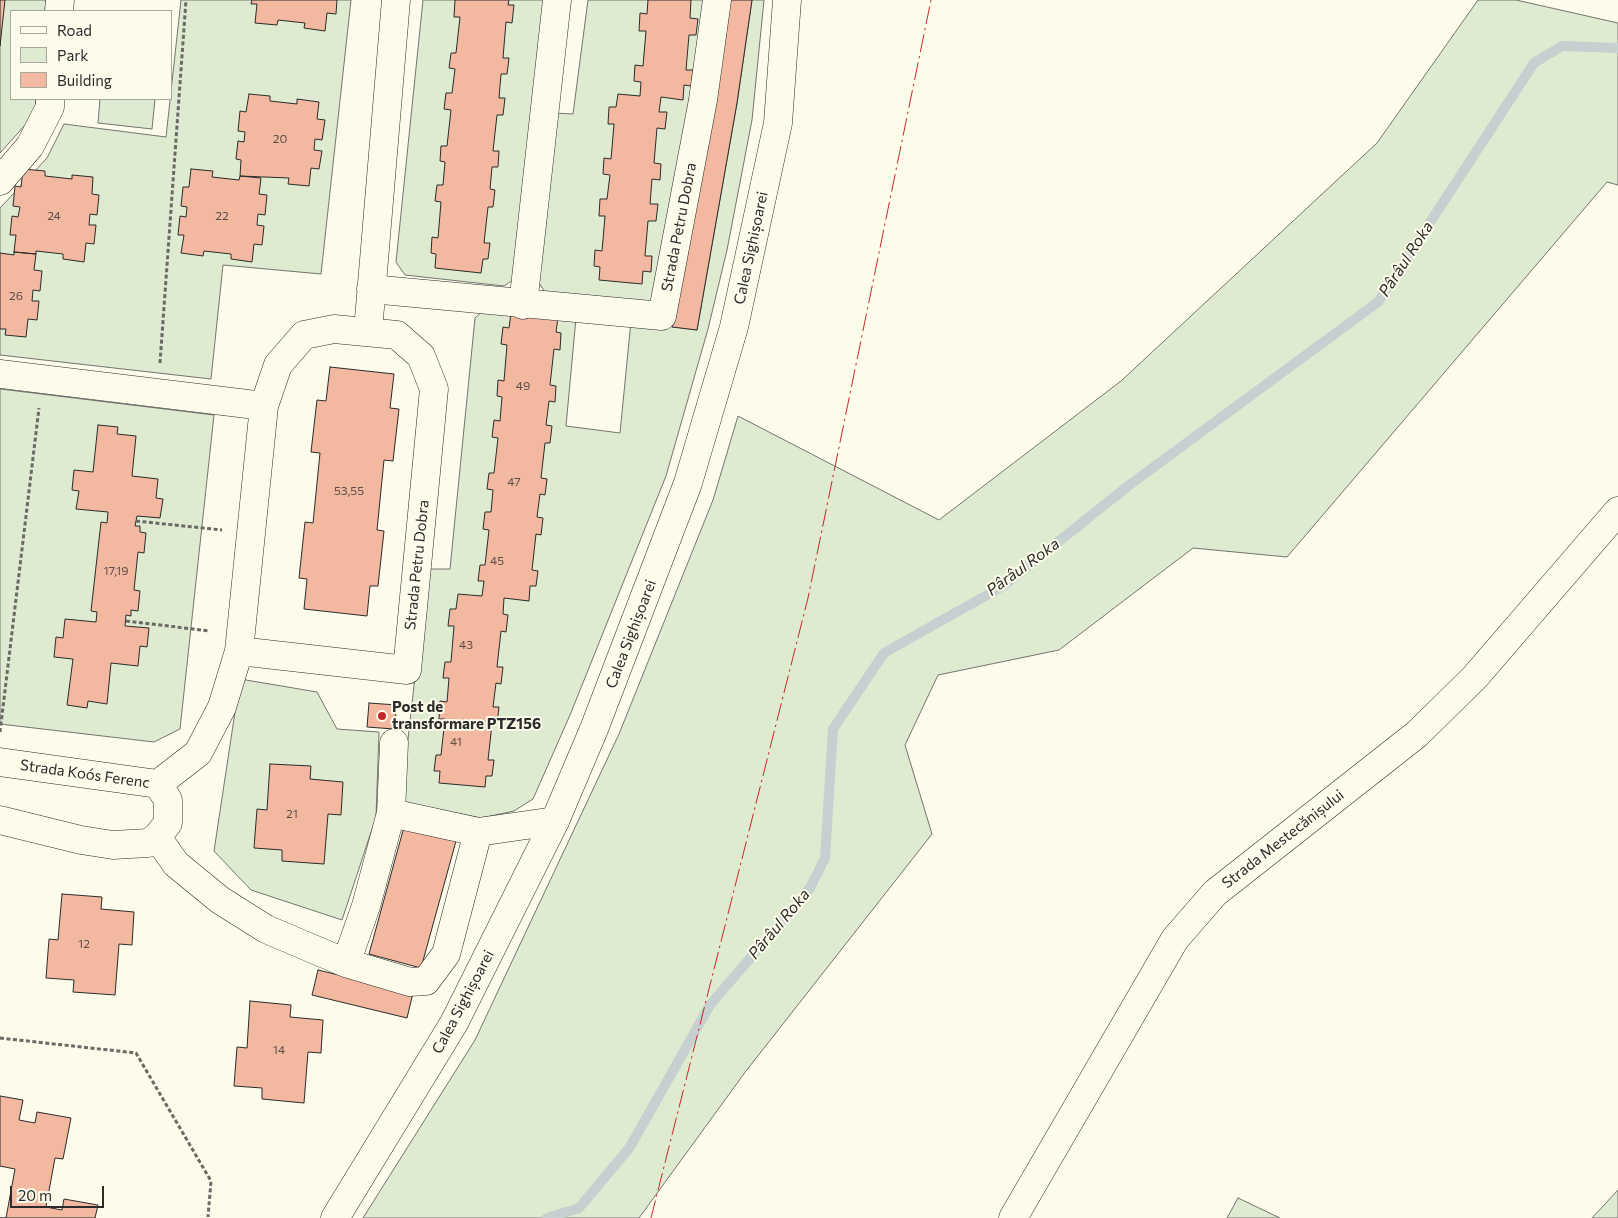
<!DOCTYPE html>
<html>
<head>
<meta charset="utf-8">
<style>
  body { margin:0 }
  #map { position:relative; width:1618px; height:1218px; overflow:hidden; background:#fdfbea; font-family:Commissioner,sans-serif }
  canvas { display:block }
  .legend { position:absolute; left:10px; top:10px; width:162px; height:90px; box-sizing:border-box; background:#fdfbea; border:1px solid #a9a89e; margin:0; padding:6px 9px; list-style:none; font-size:15px; color:#2b2b2b }
  .legend li { display:flex; align-items:center; gap:10px; height:25px }
  .legend b { width:25px; border:1px solid #a9a89e }
  .scale { position:absolute; left:10px; top:1186px; width:94px; height:22px; box-sizing:border-box; border:2px solid #2b2b2b; border-top:0; padding-left:6px; font-size:15px; line-height:18px; white-space:nowrap; color:#2b2b2b; -webkit-text-stroke:4px #fdfbea; paint-order:stroke }
</style>
</head>
<body>
<div id="map">
<canvas width="1618" height="1218"></canvas>
<ul class="legend">
<li><b style="height:6px;background:#fdfbea"></b>Road</li>
<li><b style="height:14px;background:#deebd1"></b>Park</li>
<li><b style="height:14px;background:#f2b8a0"></b>Building</li>
</ul>
<div class="scale">20 m</div>
</div>
<script>
const c = document.querySelector('canvas').getContext('2d');
c.lineJoin = 'round';
function fillPath(path, color) { c.fillStyle = color; c.fill(path, 'evenodd'); }
const shape = rows => new Path2D(rows.map(r => 'M' + r).join(''));
function stroke(path, color, width, dash) { c.strokeStyle = color; c.lineWidth = width; c.lineCap = dash ? 'butt' : 'round'; c.setLineDash(dash || []); c.stroke(path); }
function drawText(font, color, halo, rows, align = 'center') {
  c.font = font + ' Commissioner,sans-serif'; c.lineWidth = 4; c.setLineDash([]); c.textBaseline = 'middle'; c.strokeStyle = halo; c.fillStyle = color; for (const [text, x, y, turn = 0] of rows) {
    c.save(); c.translate(x, y); c.rotate((+turn || 0) * Math.PI / 180); c.textAlign = isNaN(turn) ? turn : align; if (halo) c.strokeText(text, 0, 0); c.fillText(text, 0, 0); c.restore();
  }
}
const green = shape([
  [0,0,46,0,45,11,11,11,11,99,36,99,35,114,0,153,0,0],
  [181,0,351,0,321,274,223,265,211,379,0,355,0,208,47,158,64,124,166,137,181,0],
  [423,0,546,0,519,276,504,286,405,275,396,262,423,0],
  [588,0,708,0,658,294,646,305,546,294,538,281,554,113,573,114,588,0],
  [752,0,764,0,752,120,727,250,708,329,666,476,570,715,533,799,514,811,481,818,401,802,427,569,450,569,475,318,484,310,576,318,566,426,620,433,631,321,697,330,737,103,752,0],
  [1478,0,1516,0,1618,23,1618,185,1607,182,1287,557,1193,548,1059,650,938,675,905,745,932,834,746,1071,639,1218,363,1218,475,1040,619,734,713,500,738,416,939,520,1121,381,1377,143,1478,0],
  [100,99,155,99,152,129,98,123,100,99],
  [0,389,214,415,180,729,154,742,0,724,0,389],
  [240,679,317,692,337,729,379,732,376,817,342,920,251,890,214,851,240,679],
  [1618,1190,1618,1218,1592,1218,1618,1190],
  [1238,1198,1280,1218,1227,1218,1238,1198]
]);
fillPath(green, '#deebd1');
stroke(green, '#74746e', 1);
stroke(shape([
  [547,1218,579,1208,630,1147,710,1005,810,888,825,858,833,729,884,653,1003,586,1128,486,1378,302,1534,63,1562,46,1618,48]
]), '#c7d0d0', 10);
const building = shape([
  [0,0,5,0,0,46,0,0],
  [252,0,337,0,336,14,327,13,325,31,304,28,305,23,278,20,277,25,255,23,257,4,251,4,252,0],
  [455,0,509,0,508,5,514,5,512,23,506,22,503,58,509,58,507,74,501,74,499,98,505,98,503,115,497,115,493,151,499,151,498,167,492,167,490,189,495,190,493,207,488,207,484,243,490,243,488,259,483,259,481,273,435,268,436,254,431,253,432,237,438,238,441,202,435,201,437,185,443,185,445,162,440,161,441,146,447,146,451,110,444,109,446,93,452,93,455,69,449,68,451,53,456,53,460,17,454,17,455,0],
  [648,0,691,0,690,18,698,19,696,35,689,35,686,70,693,70,691,86,684,85,683,100,661,97,659,112,667,112,665,129,657,128,654,163,661,164,660,180,652,179,650,204,658,204,656,221,648,221,645,256,652,256,651,272,643,271,642,284,599,280,600,267,594,266,595,250,602,251,605,216,599,216,600,199,607,199,610,175,603,174,604,158,611,159,614,124,608,124,609,107,616,107,618,94,640,96,641,82,634,81,635,65,643,66,646,31,639,31,640,13,647,14,648,0],
  [728,0,752,0,737,103,697,330,672,327,713,100,728,0],
  [249,94,270,96,270,101,297,104,297,99,319,102,317,119,325,120,322,140,315,139,314,150,322,151,319,169,311,168,309,186,288,184,289,178,240,176,241,160,236,159,238,141,244,142,245,132,238,131,240,111,246,112,249,94],
  [23,169,45,171,45,176,72,179,72,175,93,177,92,194,99,195,97,215,90,214,89,225,96,225,94,244,86,243,84,262,63,259,63,254,36,251,36,254,14,252,16,235,10,235,12,216,18,217,20,207,13,206,15,186,21,187,23,169],
  [191,169,213,171,212,177,239,180,240,176,261,178,259,194,267,195,265,215,258,214,257,225,264,226,262,245,254,244,252,262,231,259,231,254,204,251,203,256,181,253,184,235,178,235,180,216,186,217,187,207,181,206,183,187,189,187,191,169],
  [14,252,36,254,34,270,42,271,40,291,33,290,32,301,39,301,37,320,28,319,26,337,5,335,6,329,0,329,0,253,14,255,14,252],
  [511,313,558,317,556,332,561,333,560,350,554,349,550,385,556,386,555,402,549,401,546,425,552,426,550,443,545,443,541,478,547,479,545,495,540,494,537,517,543,518,541,535,536,534,532,570,538,571,536,586,530,586,529,601,504,598,503,614,508,615,506,632,501,631,497,667,503,667,501,684,496,683,493,707,499,707,497,724,492,724,488,760,494,760,492,776,486,776,485,787,439,783,440,771,434,771,436,755,441,755,445,719,439,719,440,701,447,702,449,678,443,678,445,662,451,662,454,626,448,626,450,609,456,609,458,594,482,596,484,581,478,581,480,565,485,565,489,530,483,529,485,512,491,512,493,490,487,489,489,473,494,473,498,438,492,437,494,420,500,421,502,397,497,396,498,380,504,381,507,345,501,344,503,327,509,328,511,313],
  [330,367,394,374,390,408,399,409,393,461,384,460,377,530,384,531,378,586,370,586,367,616,304,609,307,579,299,578,305,522,313,523,320,453,311,452,317,400,326,401,330,367],
  [98,425,118,427,117,434,136,436,132,476,158,479,156,498,163,499,160,518,137,516,135,526,140,526,140,532,146,533,144,553,138,552,134,590,140,591,138,611,131,610,131,616,126,615,125,626,149,628,147,647,140,646,138,666,111,663,107,704,88,701,87,708,67,705,73,659,54,657,56,637,63,638,65,619,96,622,97,612,91,611,101,522,107,523,108,512,76,509,79,491,72,490,74,470,93,472,98,425],
  [369,703,397,705,394,729,367,727,369,703],
  [270,764,311,766,310,779,343,782,341,815,328,814,324,864,282,861,282,850,254,848,257,809,267,810,270,764],
  [404,827,456,841,421,968,369,954,404,827],
  [62,894,102,897,101,909,134,912,132,945,119,944,115,995,73,992,74,980,46,978,49,939,58,940,62,894],
  [318,970,413,993,407,1018,312,995,318,970],
  [250,1001,291,1005,290,1017,323,1020,321,1053,308,1052,304,1103,262,1099,262,1088,234,1086,237,1047,247,1048,250,1001],
  [0,1096,23,1100,19,1120,35,1123,37,1112,71,1118,63,1159,55,1158,46,1207,62,1210,64,1199,98,1205,95,1218,0,1218,6,1218,15,1169,0,1166,0,1096]
]);
fillPath(building, '#f2b8a0');
stroke(building, '#2b2b2b', 1);
const minor = shape([
  [59,11,60,0],
  [0,181,30,146,50,107,50,99],
  [371,289,662,316,703,100,717,0],
  [523,305,557,0],
  [368,331,396,0],
  [0,374,264,406],
  [0,762,158,784],
  [158,784,198,753,222,707,239,651,264,406,278,365,304,335,334,329,397,335,421,356,434,389,407,670,239,651],
  [391,813,478,832,555,821],
  [0,820,81,840,113,845,148,843,157,837,168,823,168,800,158,784],
  [157,837,176,864,220,900,266,929,346,963,410,982,426,981,446,954,478,832],
  [346,963,366,906,391,813,394,743],
  [1013,1218,1175,939,1215,893,1417,734,1475,677,1618,511]
]);
const major = shape([
  [335,1218,454,1023,555,821,594,729,688,483,734,327,778,123,787,0]
]);
stroke(minor, '#2b2b2b', 29);
stroke(major, '#2b2b2b', 29);
stroke(shape([
  [160,363,186,0],
  [136,521,222,530],
  [126,621,210,631],
  [0,732,39,408],
  [0,1038,136,1053,211,1181,208,1217]
]), '#6a6964', 3, [4, 2.5]);
stroke(minor, '#fdfbea', 28);
stroke(major, '#fdfbea', 28);
stroke(shape([
  [651,1218,808,598,931,0]
]), '#c62828', 1, [18, 4, 2.5, 4]);
for (const [x, y, r, color] of [
  [382,716,5,"#c62828"]
]) { const dot = new Path2D(); dot.arc(x, y, r, 0, 2 * Math.PI); c.fillStyle = color; c.fill(dot); stroke(dot, '#fdfbea', 2); }
drawText('12px', '#5d4e48', null, [
  ["20",280,139],
  ["24",54,216],
  ["22",222,216],
  ["26",16,296],
  ["49",523,386],
  ["47",514,482],
  ["53,55",349,491],
  ["45",497,561],
  ["17,19",116,571],
  ["43",466,645],
  ["41",456,742],
  ["21",292,814],
  ["12",84,944],
  ["14",279,1050]
]);
drawText('15px', '#2b2b2b', '#fdfbea', [
  ["Strada Petru Dobra",679,227,-79],
  ["Calea Sighișoarei",751,248,-78],
  ["Strada Petru Dobra",417,565,-84],
  ["Calea Sighișoarei",631,634,-69],
  ["Strada Koós Ferenc",85,774,8],
  ["Strada Mestecănișului",1283,839,-38],
  ["Calea Sighișoarei",463,1002,-62]
]);
drawText('bold 15px', '#2b2b2b', '#fdfbea', [
  ["Post de",392,707],
  ["transformare PTZ156",392,724]
], 'left');
drawText('italic 16px', '#2b2b2b', '#fdfbea', [
  ["Pârâul Roka",1406,259,-57],
  ["Pârâul Roka",1023,567,-36],
  ["Pârâul Roka",779,924,-50]
]);
</script>
</body>
</html>
